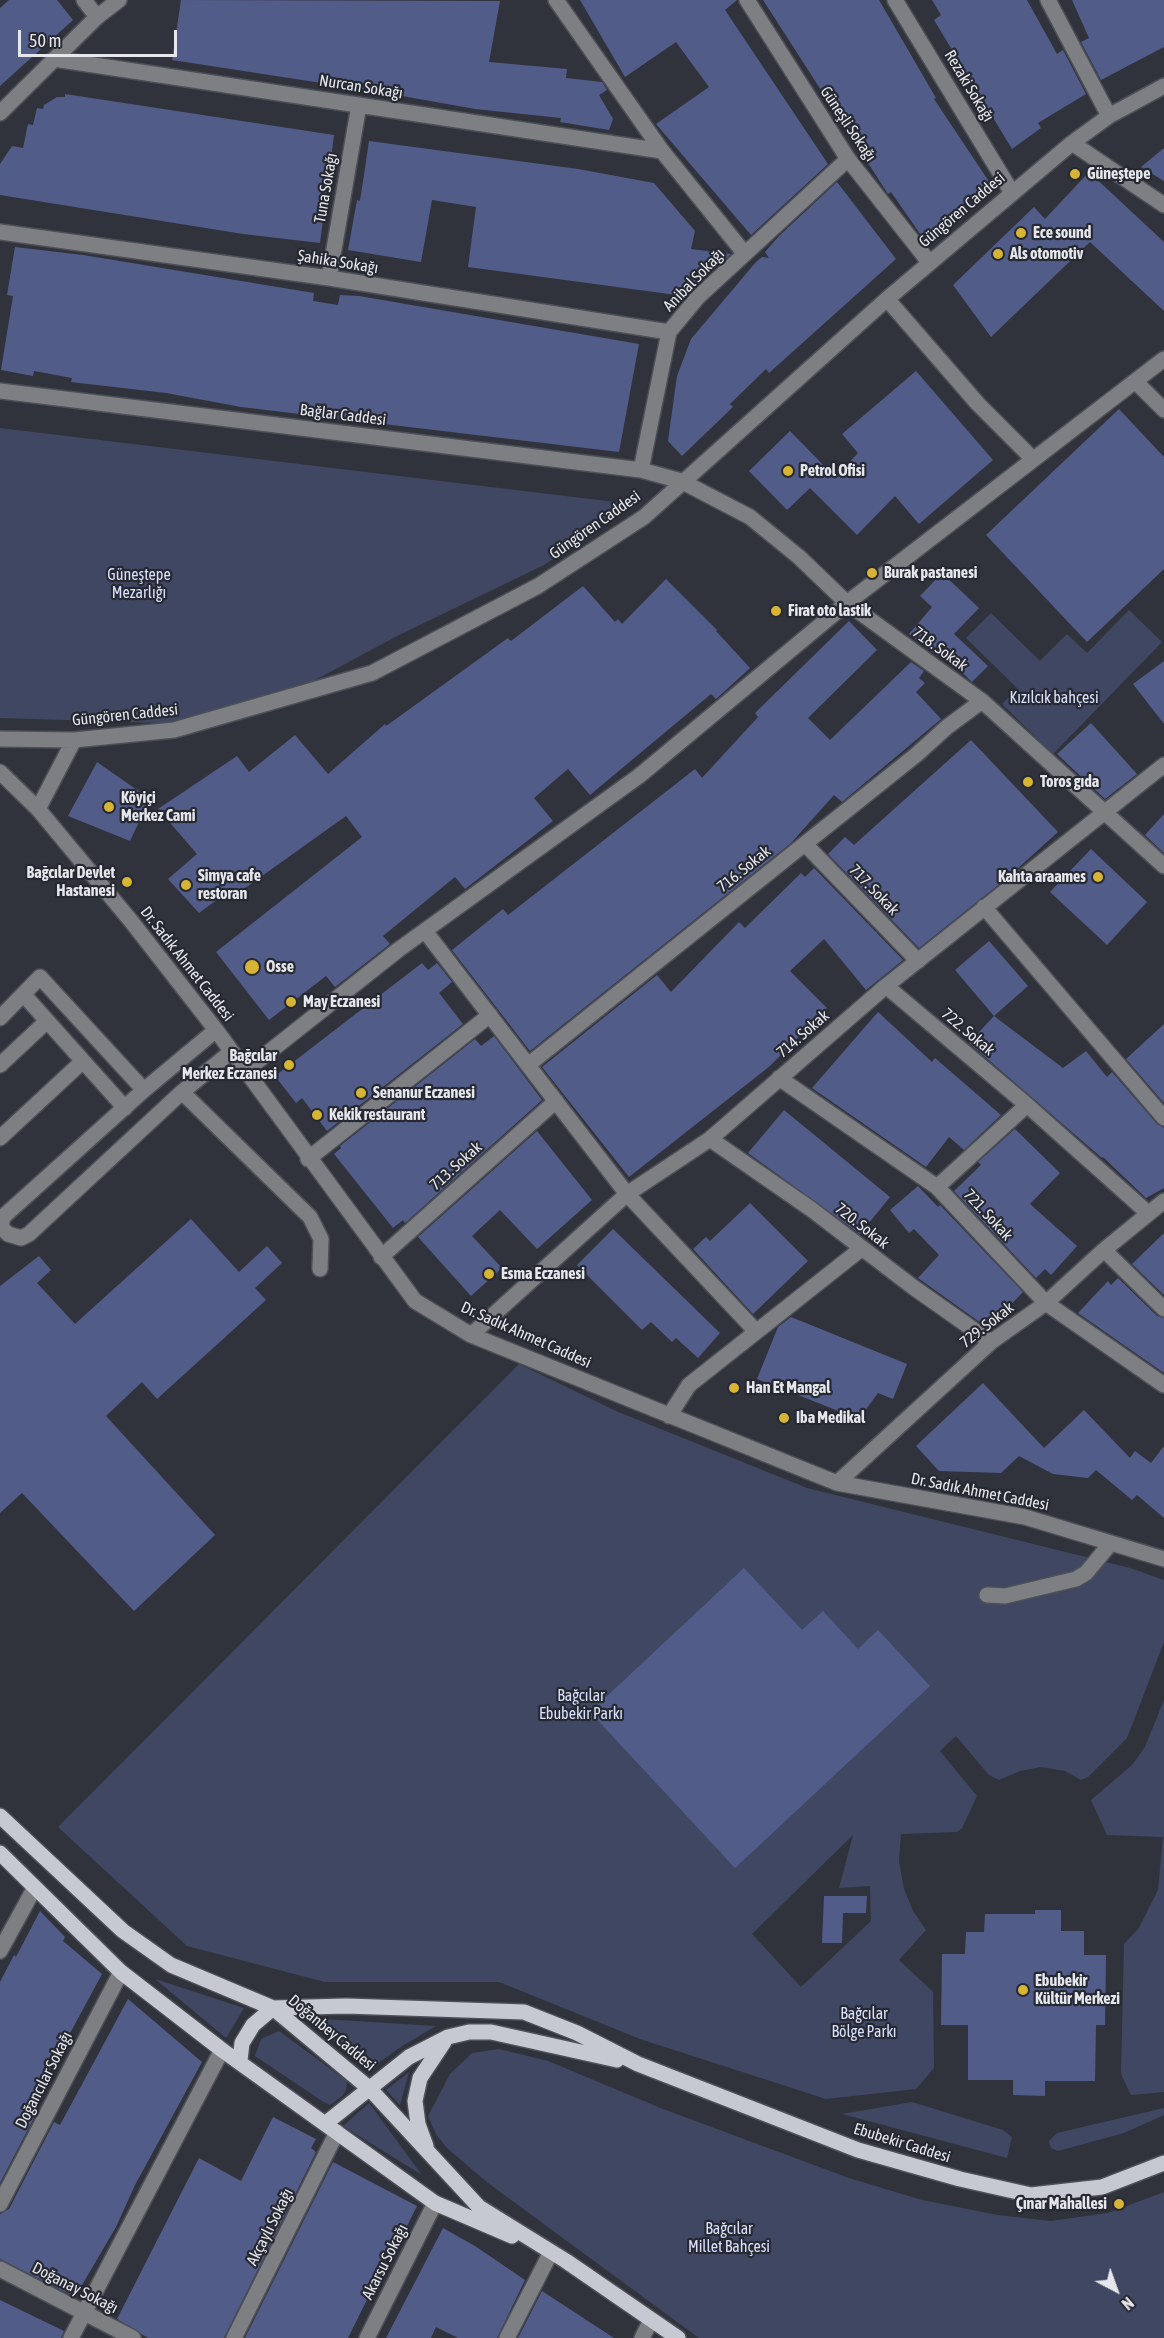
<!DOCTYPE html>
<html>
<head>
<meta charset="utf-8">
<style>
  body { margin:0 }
  #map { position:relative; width:1164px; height:2338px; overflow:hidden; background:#31333c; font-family:"Asap Condensed",sans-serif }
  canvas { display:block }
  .north { position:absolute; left:1086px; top:2260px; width:60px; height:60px; -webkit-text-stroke:4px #272932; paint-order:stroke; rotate:139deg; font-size:16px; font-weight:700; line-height:24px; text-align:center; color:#e5e7ec }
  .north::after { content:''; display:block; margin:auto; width:21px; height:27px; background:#e5e7ec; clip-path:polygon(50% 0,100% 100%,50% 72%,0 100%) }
  .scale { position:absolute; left:18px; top:30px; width:159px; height:27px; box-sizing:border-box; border:3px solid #e5e7ec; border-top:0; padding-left:8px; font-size:18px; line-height:21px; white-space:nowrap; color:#e5e7ec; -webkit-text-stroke:4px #272932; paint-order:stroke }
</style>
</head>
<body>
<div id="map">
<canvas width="1164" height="2338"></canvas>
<div class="north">N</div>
<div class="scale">50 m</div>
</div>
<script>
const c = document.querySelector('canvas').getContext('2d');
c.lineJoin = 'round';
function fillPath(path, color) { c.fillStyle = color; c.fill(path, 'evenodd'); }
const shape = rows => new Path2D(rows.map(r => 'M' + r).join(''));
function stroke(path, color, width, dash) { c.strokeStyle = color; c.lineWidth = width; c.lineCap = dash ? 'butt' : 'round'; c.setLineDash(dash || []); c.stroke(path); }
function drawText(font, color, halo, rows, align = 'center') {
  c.font = font + ' "Asap Condensed",sans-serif'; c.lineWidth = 4.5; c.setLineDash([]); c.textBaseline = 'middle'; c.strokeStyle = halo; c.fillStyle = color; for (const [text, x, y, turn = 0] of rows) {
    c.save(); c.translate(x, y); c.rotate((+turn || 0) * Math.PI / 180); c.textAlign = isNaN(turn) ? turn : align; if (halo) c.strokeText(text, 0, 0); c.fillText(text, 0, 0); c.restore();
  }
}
fillPath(shape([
  [0,428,632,504,544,565,399,635,304,686,194,724,0,718],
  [1129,610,1162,642,1053,754,1002,704,1017,688,966,638,991,613,1040,661,1067,634,1087,653],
  [519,1364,616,1411,807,1488,1130,1568,1164,1580,1164,1642,1127,1738,1088,1777,1081,1780,1065,1771,1041,1767,1020,1771,999,1780,989,1775,956,1736,940,1751,977,1796,962,1828,957,1832,901,1834,899,1861,904,1889,913,1911,926,1930,899,1960,933,1992,934,2068,916,2089,826,2099,640,2039,499,1982,325,1982,187,1946,58,1827],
  [853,1835,839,1888,870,1886,871,1921,801,1987,752,1934],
  [1164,1700,1164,2092,1131,2095,1121,2074,1124,1944,1139,1928,1158,1890,1163,1837,1107,1835,1091,1800,1132,1765,1145,1747],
  [155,1979,244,2008,226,2038],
  [306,2018,436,2026,399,2048,369,2070],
  [279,2031,347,2081,346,2090,342,2096,330,2105,322,2101,255,2056,261,2039],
  [499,2049,548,2061,663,2109,849,2178,922,2200,997,2215,1051,2221,1108,2213,1164,2192,1164,2338,699,2338,488,2183,447,2148,436,2134,428,2116,450,2074,472,2053],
  [409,2072,400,2105,386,2090],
  [912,2102,1003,2130,1012,2137,1007,2158,842,2114],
  [369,2103,422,2175,343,2126],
  [1164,2108,1164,2115,1124,2133,1058,2151,1051,2148,1049,2141,1057,2133]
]), '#404763');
fillPath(shape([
  [9,0,57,0,73,20,0,86,0,8],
  [181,0,500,1,489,62,567,69,566,78,602,82,607,90,599,95,613,119,609,130,560,122,561,118,475,109,380,92,172,60],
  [580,0,737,0,725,10,828,164,751,235,656,124,709,87,676,42,625,77],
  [763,0,879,0,936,98,934,99,990,183,923,238,891,192,888,194],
  [932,0,1027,0,1057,54,1063,50,1086,94,1038,123,1041,128,1012,149,934,20,941,15],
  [1072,0,1164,0,1164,47,1101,80,1081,42,1089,38],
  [65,94,334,135,320,243,243,234,0,195,0,164,12,146,23,148,28,124,33,125,37,108,43,109,44,105,57,97,65,97],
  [369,141,578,169,654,183,695,231,691,249,731,254,684,296,468,267,476,207,432,200,421,262,348,250,357,200,360,201],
  [1164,148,1164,181,1141,167],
  [1089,172,1164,242,1164,311,1090,242,991,337,953,285,1034,207,1045,219],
  [837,182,896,259,769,373,766,369,730,404,733,407,682,456,668,441,677,376,691,339,756,262,762,257,769,258,765,252,779,236],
  [15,247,83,255,314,293,313,301,338,305,340,295,359,296,639,344,619,452,241,407,166,393,71,382,72,378,34,371,33,376,1,370,13,296,7,295],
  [916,371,993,460,919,524,895,496,857,535,810,488,787,510,749,471,790,431,835,477,858,453,842,434],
  [1119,409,1164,457,1164,569,1087,642,986,535],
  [942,573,979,608,954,634,988,666,972,682,941,652,937,656,909,634,932,607,920,596],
  [666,579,717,630,716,631,750,668,716,699,711,694,590,795,568,769,534,798,553,821,465,889,455,877,383,936,390,944,335,987,326,976,269,1020,216,952,362,837,346,816,234,896,229,891,199,913,168,879,197,854,158,809,237,756,249,772,295,735,328,774,385,724,386,726,508,638,511,641,583,586,615,622,618,619,622,624],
  [849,621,877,650,808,718,830,740,911,662,924,671,919,678,925,683,916,692,941,719,842,802,834,795,791,843,530,1051,452,950,503,909,508,915,695,769,702,778,758,717,755,713],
  [1164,661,1164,724,1133,684],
  [1091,723,1137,774,1105,799,1057,754],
  [971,740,1058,832,1007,878,919,948,828,854,845,837,854,845],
  [97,762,150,799,130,841,68,816],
  [1164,814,1164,853,1145,835],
  [1091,849,1147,902,1107,945,1050,892],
  [814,868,903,960,866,990,824,939,790,971,827,1008,770,1066,629,1177,542,1067,657,975,671,992,739,922,745,928,801,873,805,877],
  [989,941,1028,986,994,1016,955,970],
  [422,963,428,970,437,963,452,982,439,993,463,1024,327,1131,302,1098,296,1103,275,1076],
  [878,1012,932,1062,935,1058,1001,1115,964,1150,949,1137,926,1167,812,1088],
  [994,1016,1063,1068,1086,1051,1107,1077,1112,1072,1157,1124,1164,1128,1164,1188,1146,1198,1103,1157,1102,1158,969,1043],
  [1164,1024,1164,1103,1126,1059],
  [494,1036,542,1100,405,1223,403,1220,393,1228,334,1154,341,1148,340,1146,475,1039,481,1046],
  [784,1110,890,1197,860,1234,748,1153],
  [1015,1129,1060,1173,1030,1204,1077,1246,1051,1275,1045,1269,1036,1278,954,1191,981,1165,978,1162],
  [537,1131,592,1200,537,1249,500,1210,472,1236,502,1268,471,1296,418,1237],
  [918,1186,938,1207,940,1205,1023,1292,988,1328,918,1278,939,1255,914,1229,909,1233,890,1210],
  [750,1203,808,1261,753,1314,693,1249,706,1237,710,1241],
  [191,1219,239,1272,267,1246,282,1263,255,1288,266,1300,157,1399,142,1382,106,1416,215,1535,134,1611,22,1493,0,1513,0,1286,39,1256,51,1270,37,1283,75,1324],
  [613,1229,720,1333,698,1358,676,1338,672,1342,651,1322,642,1330,577,1265],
  [1164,1233,1164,1295,1132,1264],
  [1118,1278,1157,1316,1164,1318,1164,1373,1078,1313,1108,1281,1111,1285],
  [791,1317,907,1364,893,1399,878,1393,859,1419,757,1379,778,1327],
  [983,1383,1044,1448,1084,1410,1130,1458,1135,1451,1151,1463,1164,1446,1164,1518,1137,1495,1132,1500,1096,1470,1088,1478,1053,1474,1019,1456,1001,1473,939,1471,916,1446],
  [744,1568,802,1630,823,1611,858,1649,878,1630,930,1686,735,1868,590,1712],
  [824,1896,867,1896,866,1913,843,1913,842,1943,822,1943],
  [1035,1910,1061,1910,1061,1931,1084,1931,1084,1955,1106,1955,1105,2025,1096,2025,1095,2081,1045,2081,1045,2096,1013,2095,1013,2080,968,2080,968,2025,941,2025,942,1954,965,1954,966,1932,984,1932,985,1914,1035,1914],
  [40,1911,65,1937,63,1941,102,1974,28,2111,36,2114,0,2183,0,1982,14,1955,16,1957],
  [128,1999,202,2062,135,2185,116,2227,75,2297,0,2259,0,2214,9,2209,54,2122,60,2125],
  [273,2117,316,2139,311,2148,316,2152,224,2338,148,2338,117,2319,199,2158,241,2181],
  [333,2162,417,2206,393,2254,390,2253,348,2338,245,2338],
  [443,2228,475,2246,525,2280,497,2338,458,2338,436,2327,431,2338,386,2338],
  [542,2291,614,2338,518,2338],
  [0,2300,64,2331,61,2338,0,2338]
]), '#525c89');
const minor = shape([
  [84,0,97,17],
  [556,0,662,151,745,254],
  [747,0,848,159,929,262],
  [895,0,1011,191],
  [1048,0,1109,116],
  [54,59,662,151],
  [0,113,97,17,119,0],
  [1072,143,1164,205],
  [0,232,329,278,669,332],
  [329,278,359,105],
  [887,299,978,404,1032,458],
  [1135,381,1164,410],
  [0,391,641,470,681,481,750,517,799,557,847,603,982,701,1164,866],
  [641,470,669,332,698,297,848,159],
  [0,739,74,740,174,730,372,673,538,586,644,517,887,299,1072,143,1109,116,1164,86],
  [0,772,38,809,131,921,216,1030,415,1301,471,1335,837,1483,1025,1517,1164,1559],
  [38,809,74,740],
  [805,844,918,961],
  [984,907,1164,1118],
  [425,931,627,1194,752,1327],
  [886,986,1027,1105,1148,1213],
  [24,995,125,1108],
  [0,1018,40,977,144,1090],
  [216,1030,144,1090,3,1217,1,1227,8,1234,21,1238,29,1234,182,1092,231,1052],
  [0,1065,47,1021],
  [528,1065,916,755,947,727,982,701],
  [245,1071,398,950,639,776,847,603,1164,359],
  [779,1078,937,1187,1046,1303,1164,1385],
  [182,1092,310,1217,321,1239,320,1269],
  [0,1138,83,1061],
  [710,1139,811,1209,913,1287,991,1342],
  [308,1159,490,1015],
  [937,1187,1027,1105],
  [1104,1250,1164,1309],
  [381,1257,556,1101],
  [471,1335,627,1194,710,1139,886,986,1164,765],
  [669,1416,689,1385,861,1249],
  [837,1483,991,1342,1046,1303,1104,1250,1164,1201],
  [987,1595,1005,1596,1076,1579,1086,1573,1111,1543],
  [0,1951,34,1889],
  [0,2204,121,1972],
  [0,2269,133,2338],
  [71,2338,222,2050],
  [234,2338,337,2132],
  [367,2338,435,2203],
  [507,2338,551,2252],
  [642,2338,651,2320]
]);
const major = shape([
  [0,1816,123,1931,171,1965,273,2008,370,2089,479,2207,566,2261,678,2338],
  [0,1853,121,1972,222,2050,435,2203,512,2236],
  [240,2060,242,2043,253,2025,273,2008,346,2006,524,2012,577,2033,638,2064,858,2150,960,2179,1031,2195,1102,2187,1164,2163],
  [326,2123,409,2057,448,2037,469,2032,491,2032,617,2060],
  [426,2146,418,2124,415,2101,420,2078,444,2042]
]);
stroke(minor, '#4e5058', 18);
stroke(major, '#4e5058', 18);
stroke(minor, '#7d7f83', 15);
stroke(major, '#c7c9d2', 15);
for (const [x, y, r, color] of [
  [1075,174,6,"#d6b534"],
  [1021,233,6,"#d6b534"],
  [998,254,6,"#d6b534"],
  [788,471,6,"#d6b534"],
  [872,573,6,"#d6b534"],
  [776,611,6,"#d6b534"],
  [1028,782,6,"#d6b534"],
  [109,807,6,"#d6b534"],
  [1098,877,6,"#d6b534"],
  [127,882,6,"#d6b534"],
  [186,885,6,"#d6b534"],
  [252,967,8,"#d6b534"],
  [291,1002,6,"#d6b534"],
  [289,1065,6,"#d6b534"],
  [361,1093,6,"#d6b534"],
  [317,1115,6,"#d6b534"],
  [489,1274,6,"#d6b534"],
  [734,1388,6,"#d6b534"],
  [784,1418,6,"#d6b534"],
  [1023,1990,6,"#d6b534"],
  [1119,2204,6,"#d6b534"]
]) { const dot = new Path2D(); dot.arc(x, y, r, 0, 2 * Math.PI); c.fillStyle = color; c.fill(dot); stroke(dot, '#272932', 2); }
drawText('16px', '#e5e7ec', '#272932', [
  ["Rezaki Sokağı",969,86,59],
  ["Nurcan Sokağı",361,87,9],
  ["Güneşli Sokağı",848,124,56],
  ["Tuna Sokağı",326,188,-80],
  ["Güngören Caddesi",962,210,-40],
  ["Şahika Sokağı",338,262,9],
  ["Anibal Sokağı",694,280,-46],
  ["Bağlar Caddesi",343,415,7],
  ["Güngören Caddesi",595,525,-35],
  ["718. Sokak",940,649,36],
  ["Güngören Caddesi",125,715,-6],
  ["716. Sokak",744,869,-39],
  ["717. Sokak",874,890,46],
  ["Dr. Sadık Ahmet Caddesi",187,964,52],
  ["722. Sokak",968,1032,40],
  ["714. Sokak",803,1034,-41],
  ["713. Sokak",456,1166,-42],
  ["721. Sokak",988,1215,47],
  ["720. Sokak",862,1226,38],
  ["729. Sokak",987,1325,-38],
  ["Dr. Sadık Ahmet Caddesi",526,1335,24],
  ["Dr. Sadık Ahmet Caddesi",980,1492,11],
  ["Doğanbey Caddesi",332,2033,40],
  ["Doğancılar Sokağı",44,2080,-63],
  ["Ebubekir Caddesi",902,2143,17],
  ["Akçaylı Sokağı",270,2227,-63],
  ["Akarsu Sokağı",385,2262,-63],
  ["Doğanay Sokağı",75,2288,27]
]);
drawText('bold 16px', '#e5e7ec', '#272932', [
  ["Güneştepe",1087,174],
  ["Ece sound",1033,233],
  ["Als otomotiv",1010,254],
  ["Petrol Ofisi",800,471],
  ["Burak pastanesi",884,573],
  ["Firat oto lastik",788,611],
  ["Toros gıda",1040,782],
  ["Köyiçi",121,798],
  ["Merkez Cami",121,816],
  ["Bağcılar Devlet",115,873,"right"],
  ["Hastanesi",115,891,"right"],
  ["Simya cafe",198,876],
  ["restoran",198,894],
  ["Kahta araames",1086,877,"right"],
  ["Osse",266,967],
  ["May Eczanesi",303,1002],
  ["Bağcılar",277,1056,"right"],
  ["Merkez Eczanesi",277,1074,"right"],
  ["Senanur Eczanesi",373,1093],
  ["Kekik restaurant",329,1115],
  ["Esma Eczanesi",501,1274],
  ["Han Et Mangal",746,1388],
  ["Iba Medikal",796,1418],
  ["Ebubekir",1035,1981],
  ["Kültür Merkezi",1035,1999],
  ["Çınar Mahallesi",1107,2204,"right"]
], 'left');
drawText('16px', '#d8e0fd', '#272932', [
  ["Güneştepe",139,575],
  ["Mezarlığı",139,593],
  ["Kızılcık bahçesi",1054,698],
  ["Bağcılar",581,1696],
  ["Ebubekir Parkı",581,1714],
  ["Bağcılar",864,2014],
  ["Bölge Parkı",864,2032],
  ["Bağcılar",729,2229],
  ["Millet Bahçesi",729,2247]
]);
</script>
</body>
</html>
